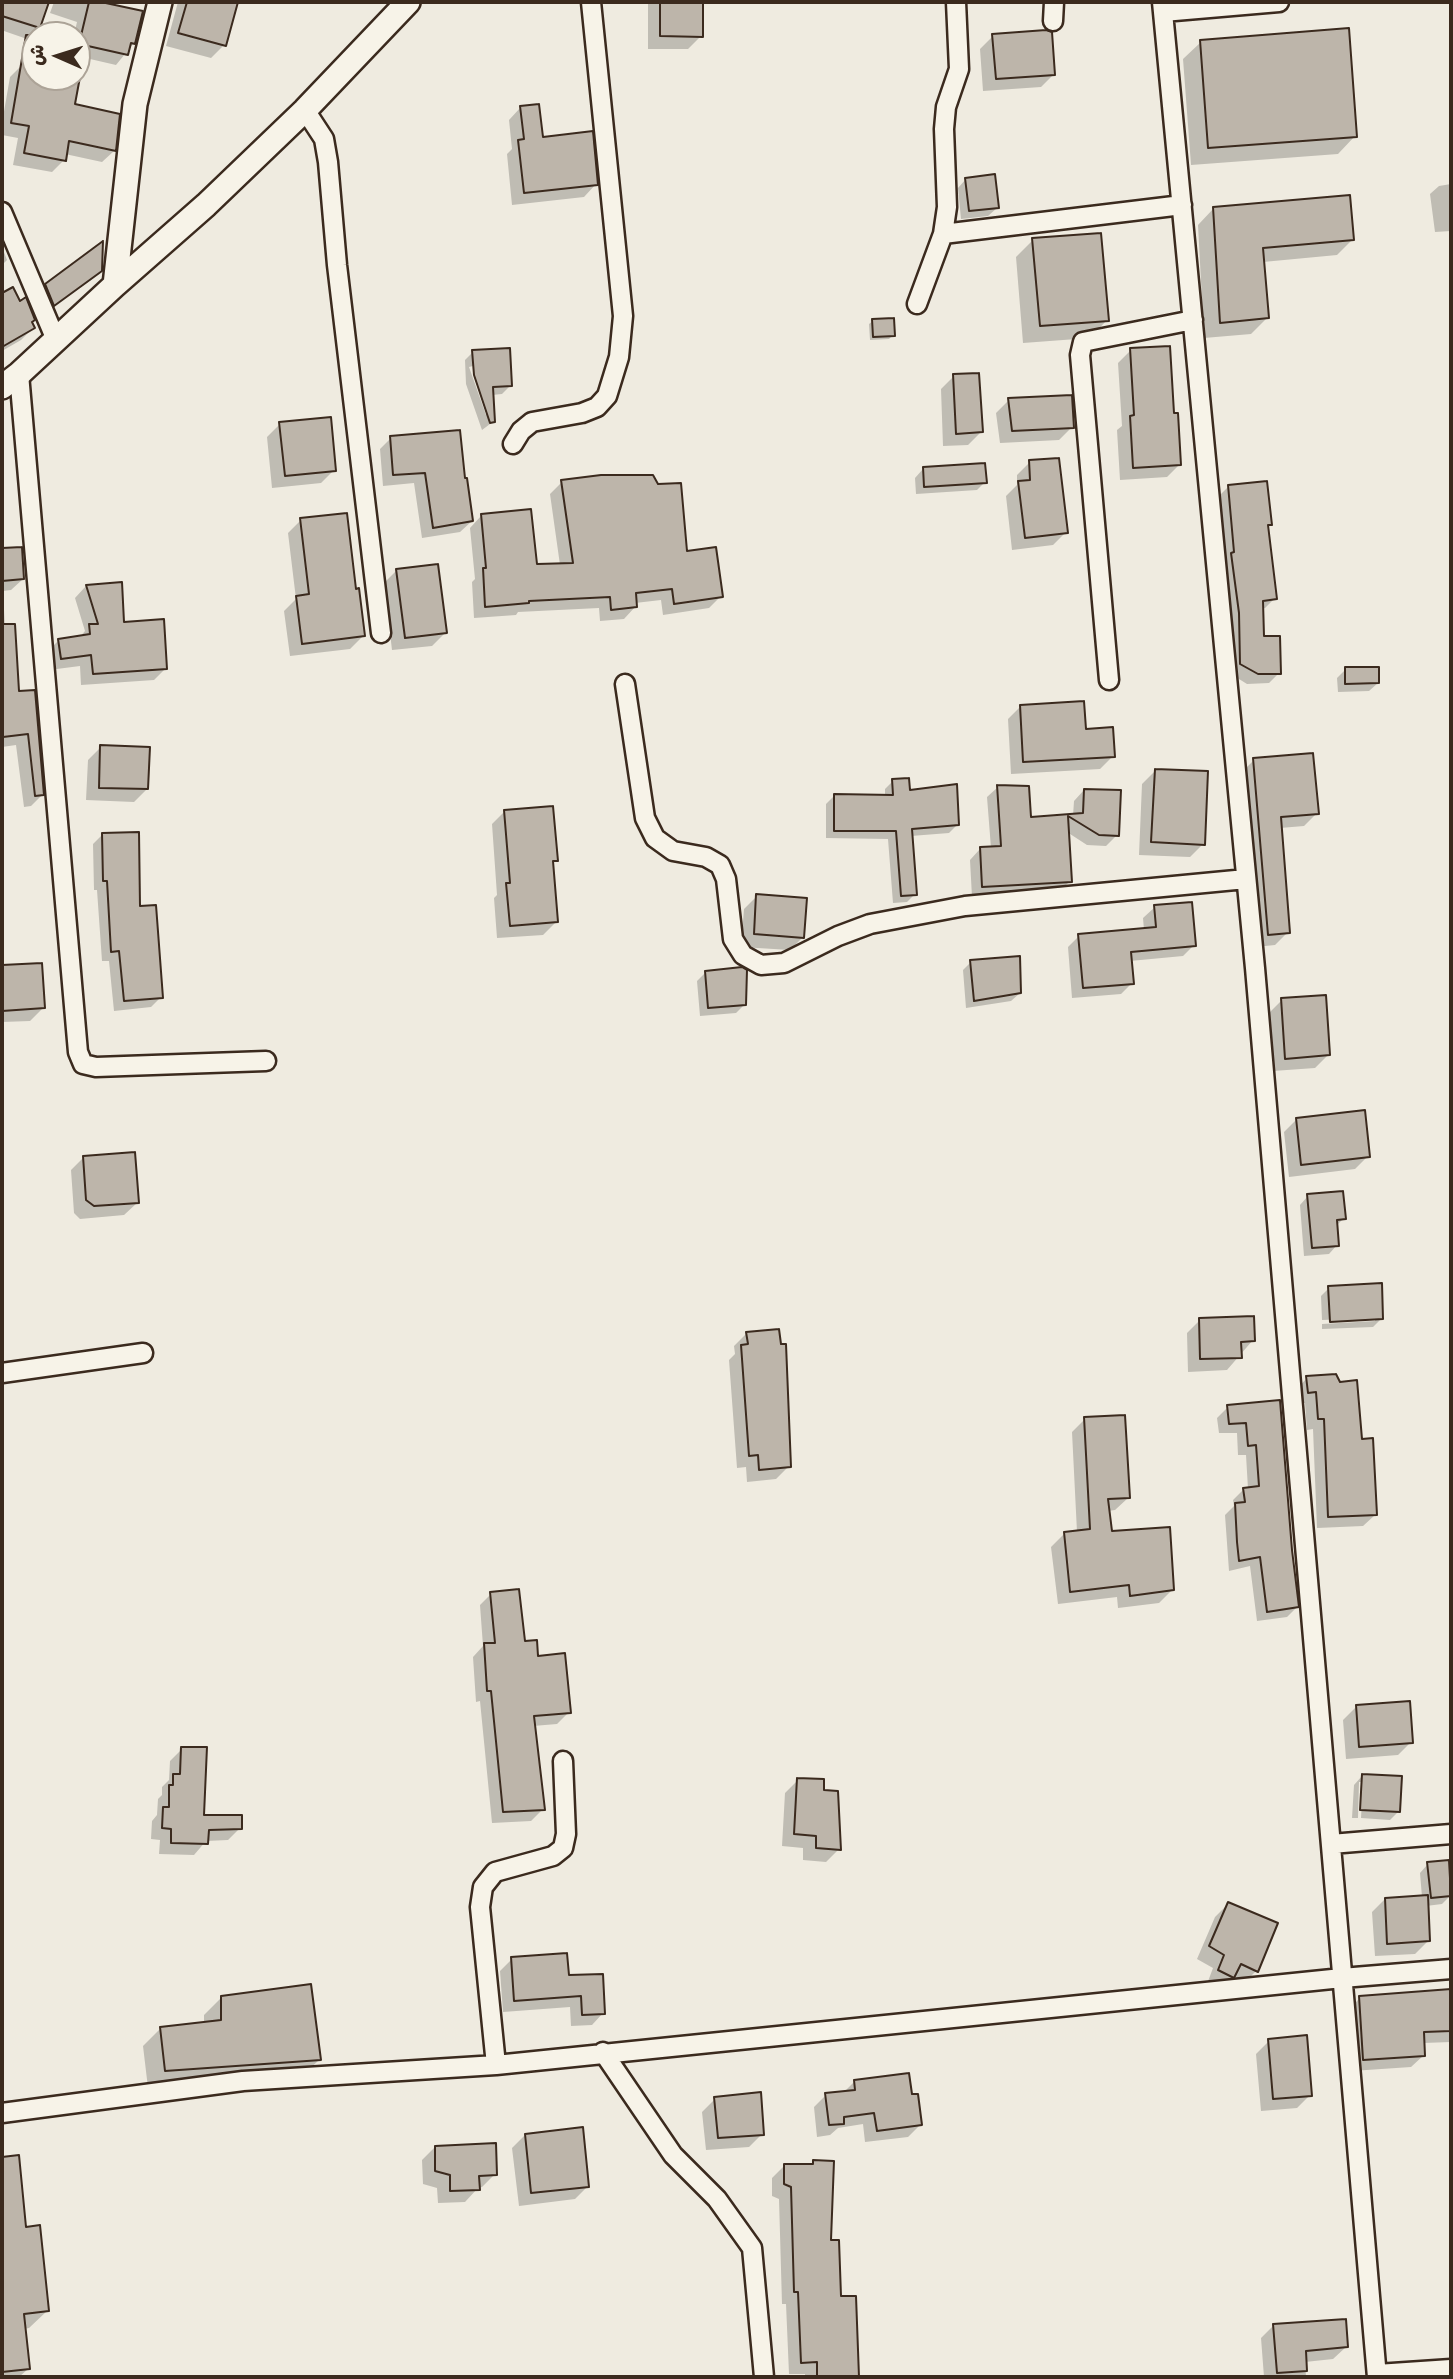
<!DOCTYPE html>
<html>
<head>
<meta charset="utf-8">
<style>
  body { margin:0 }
  #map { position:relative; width:1453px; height:2379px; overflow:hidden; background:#efebe0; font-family:Sriracha,"Playpen Sans Arabic",sans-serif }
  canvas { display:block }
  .frame { position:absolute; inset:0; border:4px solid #3b2a1e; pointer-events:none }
  .north { position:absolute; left:21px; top:21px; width:70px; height:70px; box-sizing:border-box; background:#f7f3e8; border:2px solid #aca397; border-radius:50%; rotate:273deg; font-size:19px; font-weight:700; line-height:28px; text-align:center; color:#3b2a1e }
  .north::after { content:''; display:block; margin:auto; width:24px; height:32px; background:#3b2a1e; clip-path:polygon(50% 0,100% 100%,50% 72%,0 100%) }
</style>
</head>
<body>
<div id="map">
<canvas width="1453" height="2379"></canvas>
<div class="frame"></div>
<div class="north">ش</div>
</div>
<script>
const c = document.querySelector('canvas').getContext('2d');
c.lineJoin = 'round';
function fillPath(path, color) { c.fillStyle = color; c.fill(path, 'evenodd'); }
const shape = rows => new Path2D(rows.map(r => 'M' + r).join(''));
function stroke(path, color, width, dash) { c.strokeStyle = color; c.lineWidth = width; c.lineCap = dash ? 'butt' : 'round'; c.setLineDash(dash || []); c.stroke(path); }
fillPath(shape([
  [2,2,47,2,39,27,27,39,4,31,2,41],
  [54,2,103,2,134,43,116,65,77,56,77,35,74,35,77,22,50,13],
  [178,2,236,2,224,45,211,58,166,46],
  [648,2,702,2,701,36,688,49,648,49],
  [993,36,1054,74,1041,87,983,91,980,49],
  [1201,42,1355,136,1338,154,1191,165,1183,59],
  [22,65,35,67,35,77,77,77,79,75,73,105,114,151,102,162,65,154,64,160,52,172,13,165,18,138,2,135,2,123,10,77],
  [521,107,541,139,596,184,584,197,512,205,507,154,512,149,509,120],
  [966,179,997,208,988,216,961,219,958,188],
  [1451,184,1451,231,1435,232,1430,194,1439,186],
  [1214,208,1353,239,1337,255,1263,262,1267,318,1251,334,1204,338,1198,225],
  [1033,240,1107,320,1090,338,1023,343,1016,257],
  [2,247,7,260,2,265],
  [101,271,92,279,45,313,37,293,46,285],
  [12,290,33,328,21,340,2,351,2,295],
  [873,321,893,335,889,339,870,340,869,324],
  [1131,350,1173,415,1180,464,1167,477,1120,480,1117,430,1122,426,1118,363],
  [473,352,510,386,502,394,492,395,494,421,482,430,466,384,465,360],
  [473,366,486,406,486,415,469,367],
  [954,376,981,432,968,445,943,446,941,389],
  [1009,400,1072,427,1059,440,1000,443,996,413],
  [280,424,334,470,321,483,272,488,267,437],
  [391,438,472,521,460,532,422,538,414,483,383,486,380,449],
  [1030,462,1066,532,1053,545,1012,550,1006,496,1017,485,1017,475],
  [923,469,985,482,977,490,916,494,915,478],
  [562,482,685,553,721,596,709,608,663,615,661,600,635,603,635,607,624,619,600,621,599,608,518,612,516,615,474,618,472,582,475,579,470,528,481,516,535,566,560,565,550,494],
  [1228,487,1270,524,1266,528,1275,598,1265,608,1262,609,1262,638,1279,673,1269,683,1247,684,1231,674,1218,497],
  [301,520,354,590,363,636,350,649,290,656,284,611,296,599,288,533],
  [20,549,23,579,11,590,3,591,6,646,18,693,33,692,42,795,31,806,24,807,16,745,2,747,2,550],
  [397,570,445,633,432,646,392,650,384,583],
  [86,586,166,668,154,680,81,685,80,666,49,670,47,652,59,640,79,638,85,631,75,598],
  [1346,669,1378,683,1369,691,1338,692,1337,678],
  [1021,706,1084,731,1113,756,1100,769,1011,774,1008,719],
  [101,747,147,789,134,802,86,800,88,760],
  [1254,760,1317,813,1304,826,1280,828,1288,932,1275,945,1255,947,1241,773],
  [1155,771,1203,844,1190,857,1139,855,1142,784],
  [893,781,957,825,949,833,911,836,915,894,907,902,893,903,888,839,826,838,826,804,834,796,885,797,885,789],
  [998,787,1030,818,1073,816,1074,801,1084,790,1117,835,1106,846,1087,845,1067,832,1070,881,1059,892,972,897,970,860,980,849,991,848,987,797],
  [505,811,556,860,552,864,556,922,543,935,497,938,494,898,497,895,492,824],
  [103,834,138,908,161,997,151,1007,114,1011,109,961,102,961,97,890,94,890,93,844],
  [757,896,803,937,790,950,741,947,744,909],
  [1155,907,1194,945,1183,956,1130,961,1132,983,1121,994,1072,998,1068,947,1079,936,1144,930,1143,918],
  [971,962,1020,993,1011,1001,966,1008,963,970],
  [41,965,43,1008,30,1021,2,1022,2,967],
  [706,972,745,1004,736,1013,700,1016,697,981],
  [1282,1000,1328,1055,1315,1068,1273,1071,1269,1013],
  [1297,1119,1368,1156,1355,1169,1289,1177,1284,1132],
  [84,1157,137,1203,124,1215,80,1219,74,1213,71,1170],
  [1308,1196,1344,1218,1336,1226,1337,1245,1329,1254,1304,1256,1300,1205],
  [1329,1288,1382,1318,1373,1327,1322,1329,1322,1324,1375,1321,1375,1318,1322,1320,1321,1296],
  [1200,1320,1253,1340,1227,1370,1188,1372,1187,1333],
  [747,1333,789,1466,776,1479,747,1482,746,1467,737,1468,729,1360,735,1354,734,1346],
  [1307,1378,1361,1440,1375,1515,1363,1526,1317,1528,1313,1429,1307,1430,1305,1403,1297,1403,1296,1390],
  [1278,1402,1297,1607,1287,1617,1257,1621,1250,1566,1229,1571,1225,1515,1234,1506,1233,1500,1244,1489,1248,1489,1246,1455,1238,1455,1237,1433,1219,1433,1217,1418,1228,1407],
  [1085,1419,1128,1498,1115,1510,1108,1511,1110,1533,1172,1590,1159,1603,1118,1608,1117,1597,1058,1604,1051,1547,1064,1534,1077,1532,1072,1432],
  [491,1594,523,1643,537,1658,569,1712,557,1724,533,1726,543,1809,531,1821,492,1823,480,1701,476,1702,473,1657,483,1646,480,1605],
  [1356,1707,1411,1742,1398,1755,1346,1759,1343,1720],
  [182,1749,202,1816,240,1828,228,1840,206,1841,194,1855,159,1854,160,1840,151,1839,152,1821,157,1815,158,1799,162,1795,162,1787,169,1780,170,1761],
  [1362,1776,1398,1812,1390,1820,1361,1818,1363,1782,1359,1782,1358,1818,1352,1818,1354,1785],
  [798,1780,823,1792,839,1849,826,1862,803,1860,803,1848,782,1846,785,1793],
  [1428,1864,1450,1896,1442,1904,1426,1906,1428,1941,1415,1954,1375,1956,1372,1912,1385,1899,1422,1897,1420,1873],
  [1228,1904,1256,1971,1243,1984,1232,1978,1221,1990,1207,1984,1213,1968,1197,1959,1215,1917],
  [512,1959,568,1977,603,2013,592,2025,571,2026,570,2007,503,2012,500,1971],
  [1451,1991,1451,2042,1423,2043,1424,2055,1411,2067,1352,2071,1348,2010,1360,1998],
  [222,1997,319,2060,301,2077,148,2088,143,2046,161,2028,204,2023,204,2015],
  [1269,2041,1310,2095,1297,2108,1261,2111,1256,2054],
  [854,2082,910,2096,920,2125,908,2137,865,2142,863,2124,838,2128,830,2135,817,2137,814,2107,826,2095,843,2093],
  [715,2099,762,2134,749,2147,706,2150,702,2112],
  [525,2135,588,2186,575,2199,519,2206,512,2148],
  [435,2147,495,2174,482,2187,478,2188,465,2202,438,2203,437,2188,423,2184,422,2160],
  [18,2157,25,2229,47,2311,29,2328,24,2329,28,2369,19,2377,2,2377,2,2159],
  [814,2162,839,2298,854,2298,857,2377,805,2377,805,2374,789,2374,786,2304,782,2304,779,2199,772,2196,772,2178,785,2165,810,2166],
  [1274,2325,1346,2347,1333,2359,1305,2362,1306,2377,1264,2377,1261,2338]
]), '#0003');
const building = shape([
  [2,2,49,2,40,28,2,16,2,2],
  [89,2,101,2,143,11,135,44,131,43,128,55,79,44,89,2],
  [187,2,238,2,226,46,178,33,187,2],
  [660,2,703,2,703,37,660,36,660,2],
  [1349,28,1357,137,1208,148,1200,40,1349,28],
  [1046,30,1052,32,1055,75,996,79,992,34,1046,30],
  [26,35,35,35,35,77,80,77,75,104,120,114,116,151,69,141,66,161,24,153,29,126,11,123,26,35],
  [539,104,543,137,593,131,598,185,524,193,518,140,524,139,520,106,539,104],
  [995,174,999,208,969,211,965,178,995,174],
  [1350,195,1354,240,1263,248,1269,318,1220,323,1213,207,1350,195],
  [1101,233,1109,321,1040,326,1032,238,1101,233],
  [103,241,102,271,54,306,45,284,103,241],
  [13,287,20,301,26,297,35,320,32,322,35,328,2,347,2,293,13,287],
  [894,318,895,336,873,337,872,319,894,318],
  [1170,346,1174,413,1178,413,1181,465,1133,468,1130,416,1134,415,1130,348,1170,346],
  [510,348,512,386,493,387,495,422,490,423,474,375,472,350,510,348],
  [979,373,983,432,956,434,953,374,979,373],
  [1072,395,1074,428,1012,431,1008,398,1072,395],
  [331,417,336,471,285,476,279,422,331,417],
  [460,430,465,478,467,478,473,521,433,528,425,473,393,475,390,436,460,430],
  [1059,458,1068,533,1025,538,1018,481,1030,480,1029,460,1059,458],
  [985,463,987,483,924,487,923,467,985,463],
  [601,475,653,475,658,484,681,483,687,551,716,547,723,597,674,604,672,589,636,593,637,607,611,610,610,597,529,601,529,603,485,607,483,568,486,568,481,514,531,509,537,564,573,563,561,480,601,475],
  [1267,481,1272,525,1268,525,1277,599,1263,601,1264,636,1280,636,1281,674,1258,674,1240,664,1239,613,1231,553,1234,552,1228,485,1267,481],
  [347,513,356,589,359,588,365,636,302,644,296,596,309,594,300,518,347,513],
  [22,547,24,579,2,581,2,548,22,547],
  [438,564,447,633,405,638,396,569,438,564],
  [122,582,124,622,164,619,167,669,93,674,91,655,61,659,58,639,90,634,89,624,98,624,86,585,122,582],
  [2,624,15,624,19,691,35,690,44,795,35,796,28,734,3,737,2,624],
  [1345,667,1379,667,1379,683,1345,684,1345,667],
  [1084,701,1086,729,1113,727,1115,757,1023,762,1020,705,1084,701],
  [100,745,150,747,148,789,99,788,100,745],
  [1313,753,1319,814,1281,817,1290,933,1268,935,1253,758,1313,753],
  [1155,769,1208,771,1205,845,1151,842,1155,769],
  [909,778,910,790,957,784,959,825,912,829,917,895,901,896,896,831,834,831,834,794,893,795,892,779,909,778],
  [997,785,1029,786,1031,817,1083,813,1084,789,1121,790,1119,836,1099,835,1068,816,1072,882,982,887,980,847,1001,846,997,785],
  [553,806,558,861,553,861,558,922,510,926,506,883,510,883,504,810,553,806],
  [139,832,140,906,156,905,163,998,124,1001,119,951,111,952,107,881,103,881,102,833,139,832],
  [756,894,807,898,804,938,754,934,756,894],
  [1192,902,1196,946,1131,952,1134,984,1083,988,1078,934,1156,927,1154,905,1192,902],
  [1020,956,1021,993,974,1001,970,960,1020,956],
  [42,963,45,1008,2,1011,2,965,42,963],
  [742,967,747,970,746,1005,708,1008,705,971,742,967],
  [1326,995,1330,1055,1285,1059,1281,998,1326,995],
  [1365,1110,1370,1157,1301,1165,1296,1118,1365,1110],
  [135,1152,139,1203,94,1206,86,1200,83,1156,135,1152],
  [1343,1191,1346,1219,1337,1220,1339,1246,1312,1248,1307,1194,1343,1191],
  [1382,1283,1383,1319,1330,1322,1328,1286,1382,1283],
  [1254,1316,1255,1341,1241,1342,1242,1358,1200,1359,1199,1318,1254,1316],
  [779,1329,781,1344,786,1344,791,1467,759,1470,758,1455,749,1456,741,1345,748,1344,746,1332,779,1329],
  [1336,1374,1340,1382,1357,1380,1362,1439,1373,1438,1377,1515,1328,1517,1324,1419,1318,1419,1316,1392,1308,1393,1306,1376,1336,1374],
  [1280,1400,1292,1550,1299,1607,1267,1612,1260,1557,1239,1561,1237,1542,1235,1503,1245,1502,1243,1488,1259,1486,1256,1445,1248,1446,1246,1423,1229,1424,1227,1405,1280,1400],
  [1125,1415,1130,1498,1108,1499,1112,1531,1170,1527,1174,1590,1130,1596,1129,1585,1070,1592,1064,1532,1090,1529,1084,1417,1125,1415],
  [519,1589,525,1641,537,1640,538,1656,565,1653,571,1713,534,1716,545,1810,503,1812,491,1691,487,1691,484,1643,495,1643,490,1592,519,1589],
  [1410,1701,1413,1743,1359,1747,1356,1705,1410,1701],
  [181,1747,207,1747,204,1815,242,1815,242,1829,209,1830,208,1844,171,1843,171,1829,162,1828,163,1807,169,1807,169,1785,173,1785,173,1774,180,1774,181,1747],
  [1362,1774,1402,1776,1400,1812,1360,1810,1362,1774],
  [797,1778,824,1779,824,1790,838,1791,841,1850,816,1848,816,1836,794,1834,797,1778],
  [1449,1860,1451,1896,1431,1898,1427,1862,1449,1860],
  [1428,1895,1430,1941,1387,1944,1385,1898,1428,1895],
  [1228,1902,1278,1923,1258,1972,1241,1964,1234,1978,1218,1970,1224,1955,1209,1946,1228,1902],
  [567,1953,569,1975,603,1974,605,2014,582,2015,581,1996,514,2001,511,1957,567,1953],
  [311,1984,321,2060,165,2071,160,2027,221,2020,221,1996,311,1984],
  [1451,1989,1451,2031,1424,2032,1425,2056,1363,2060,1359,1996,1451,1989],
  [1307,2035,1312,2096,1273,2099,1268,2039,1307,2035],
  [909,2073,912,2094,918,2094,922,2125,877,2131,874,2113,844,2117,844,2124,829,2125,825,2093,855,2090,854,2080,909,2073],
  [761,2092,764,2135,718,2138,714,2097,761,2092],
  [583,2127,589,2187,531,2193,525,2134,583,2127],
  [496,2143,497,2175,479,2176,480,2190,450,2191,450,2175,435,2171,435,2146,496,2143],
  [19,2155,26,2227,40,2225,49,2311,24,2314,30,2369,2,2372,2,2157,19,2155],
  [813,2160,834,2161,831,2240,839,2240,841,2296,856,2296,859,2377,817,2377,817,2362,801,2363,798,2292,794,2292,791,2187,784,2184,784,2164,813,2164,813,2160],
  [1346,2319,1348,2347,1306,2351,1307,2371,1277,2373,1273,2324,1346,2319]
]);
fillPath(building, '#bdb5aa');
stroke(building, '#3b2a1e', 2);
const minor = shape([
  [1162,2,1255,968,1377,2377],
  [1163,12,1279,2],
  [1053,21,1054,2],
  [305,110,324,139,328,162,337,265,381,633],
  [2,212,56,340],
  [943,234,1182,205],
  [917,304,943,234,947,207,944,129,946,107,959,69,956,2],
  [19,374,78,1052,83,1064,96,1067,266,1061],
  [513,444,521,431,532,422,582,413,597,407,607,396,619,357,623,316,591,2],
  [1109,680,1080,355,1083,342,1193,320],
  [625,684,645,818,655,838,673,851,706,857,720,865,726,879,733,939,743,955,761,965,784,963,838,936,870,924,965,906,1246,879],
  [2,1373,143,1353],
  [1331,1844,1451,1834],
  [603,2052,673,2155,717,2199,752,2248,764,2377],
  [496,2065,480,1907,483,1887,495,1872,553,1856,563,1848,566,1834,563,1761],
  [2,2113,243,2081,496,2065,1342,1978,1451,1969],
  [1377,2374,1451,2369]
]);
const tertiary = shape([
  [115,285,135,104,160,2],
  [2,387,19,374,115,285,206,205,305,110,408,2]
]);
stroke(minor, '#3b2a1e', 23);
stroke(tertiary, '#3b2a1e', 28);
stroke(minor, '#f7f3e8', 18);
stroke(tertiary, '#f7f3e8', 23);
</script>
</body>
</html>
